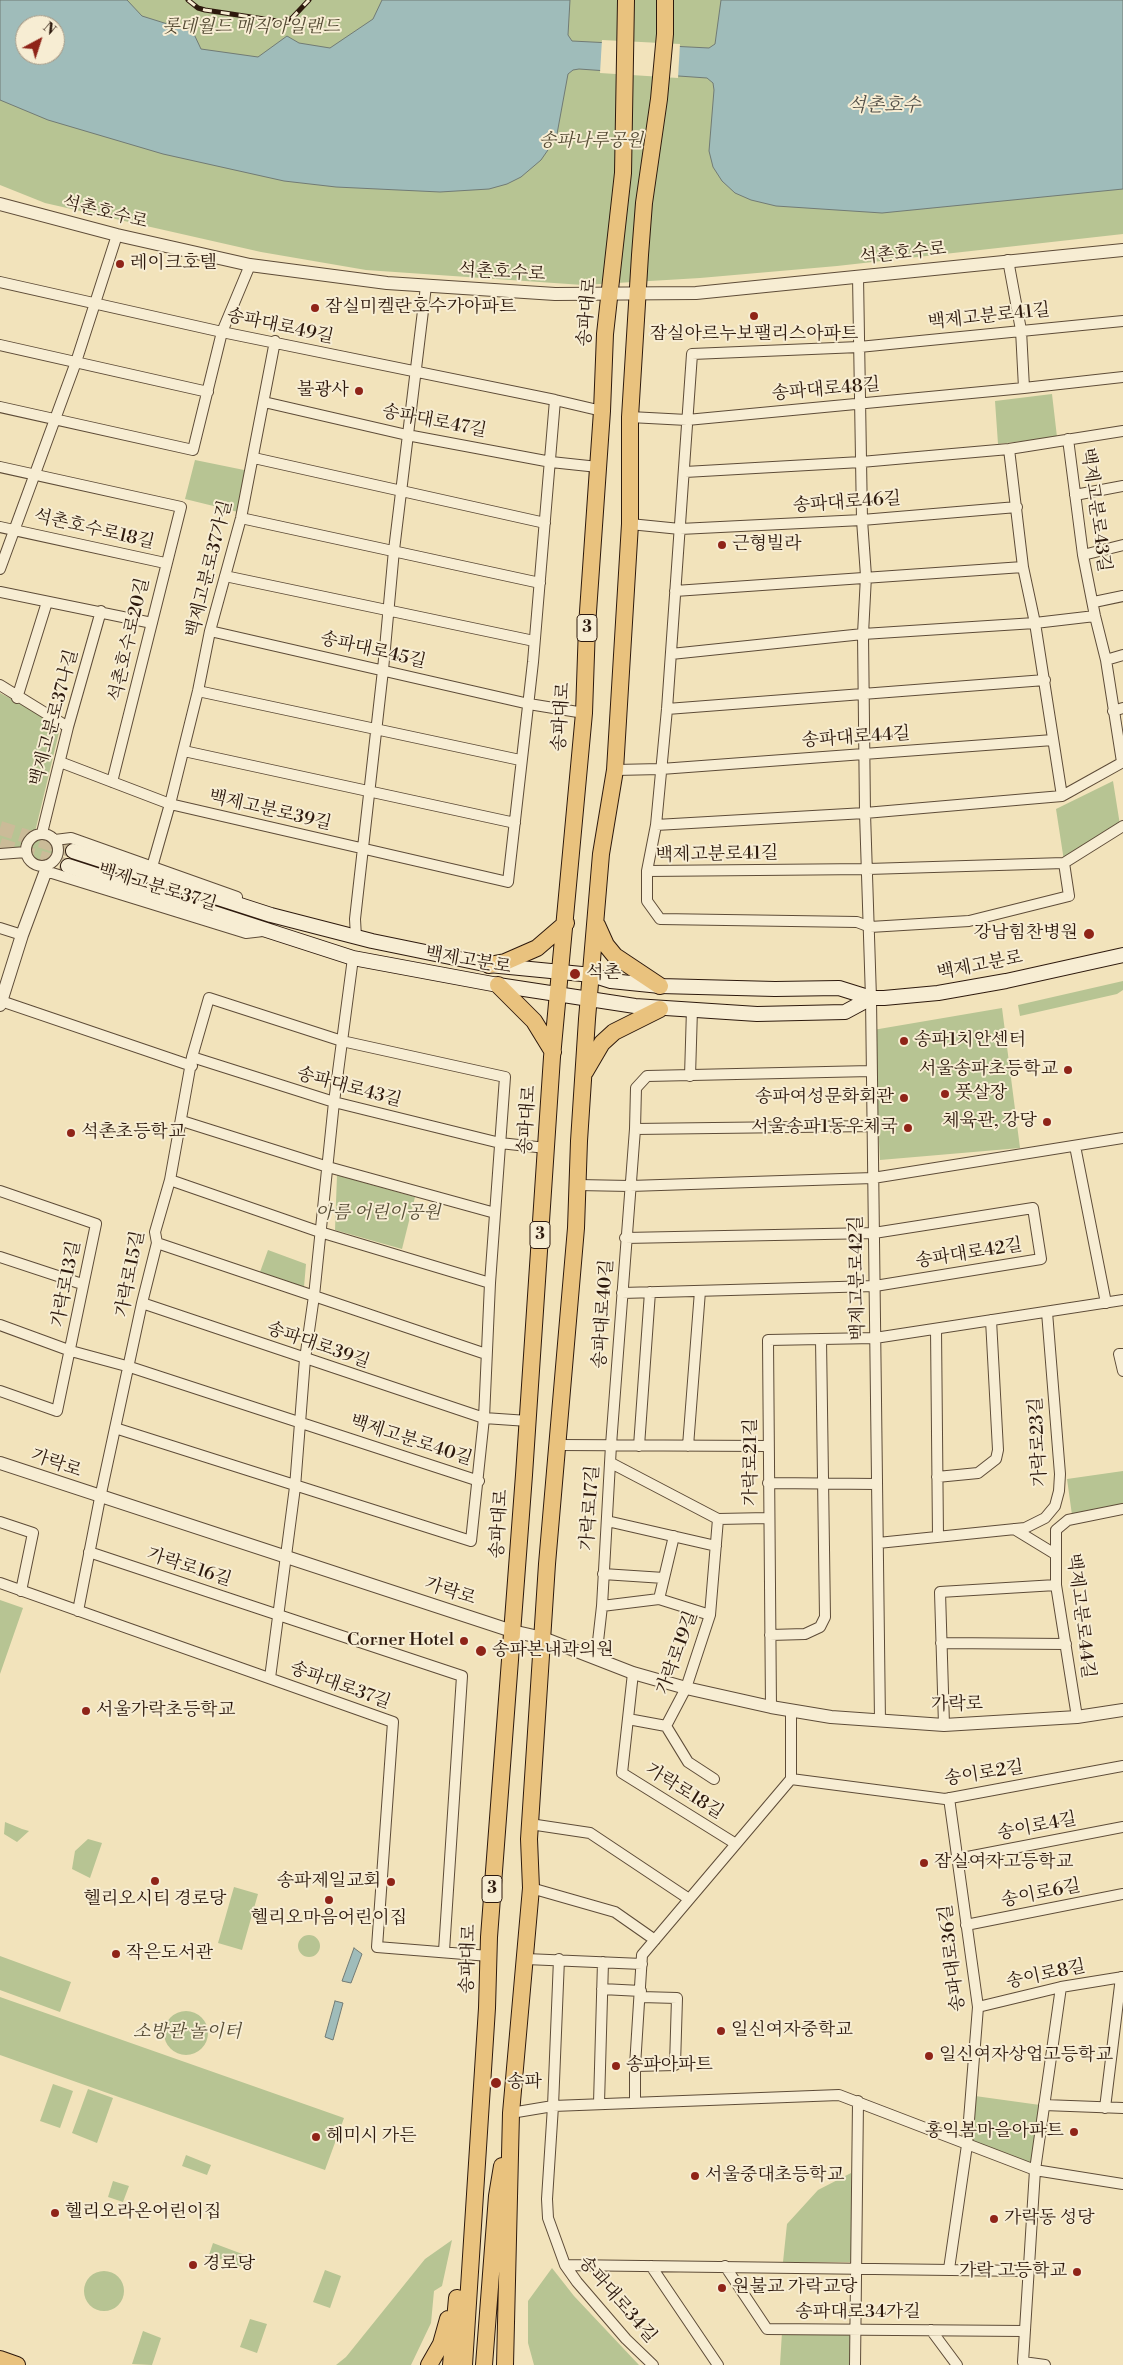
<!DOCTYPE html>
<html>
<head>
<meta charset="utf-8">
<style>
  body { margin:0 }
  #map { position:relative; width:1123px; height:2365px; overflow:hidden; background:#f2e3bb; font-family:"Libre Bodoni",serif }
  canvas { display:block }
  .north { position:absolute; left:15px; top:15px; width:50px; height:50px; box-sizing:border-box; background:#f7edd3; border:1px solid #a69884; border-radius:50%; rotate:40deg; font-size:14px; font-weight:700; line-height:20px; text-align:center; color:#2d190d }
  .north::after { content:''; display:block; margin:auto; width:18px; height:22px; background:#8f2418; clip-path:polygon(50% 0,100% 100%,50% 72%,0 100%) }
</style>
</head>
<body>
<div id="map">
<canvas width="1123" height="2365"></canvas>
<div class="north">N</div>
</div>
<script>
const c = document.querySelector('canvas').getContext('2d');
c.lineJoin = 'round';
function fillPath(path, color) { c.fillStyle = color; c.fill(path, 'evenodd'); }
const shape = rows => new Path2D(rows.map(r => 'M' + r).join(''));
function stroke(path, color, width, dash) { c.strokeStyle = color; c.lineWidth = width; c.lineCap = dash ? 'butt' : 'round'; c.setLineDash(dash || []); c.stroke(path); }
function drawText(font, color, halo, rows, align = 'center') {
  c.font = font + ' "Libre Bodoni","Noto Serif KR",serif'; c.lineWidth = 4; c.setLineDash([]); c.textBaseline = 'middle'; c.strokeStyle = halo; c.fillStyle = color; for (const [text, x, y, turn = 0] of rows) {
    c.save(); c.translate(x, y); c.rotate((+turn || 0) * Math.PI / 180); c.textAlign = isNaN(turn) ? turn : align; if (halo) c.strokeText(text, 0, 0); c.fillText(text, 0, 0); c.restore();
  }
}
fillPath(shape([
  [0,0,1123,0,1123,234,837,266,700,278,583,285,366,270,261,252,45,203,0,185],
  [25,25,55,25,55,55,25,55],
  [1052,394,1057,437,998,444,995,401],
  [195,460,249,471,238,512,185,499],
  [0,693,39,713,60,728,35,832,22,840,19,851,0,851],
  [1113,781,1120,825,1064,861,1056,809],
  '31 849a11 11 0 1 1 22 0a11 11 0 1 1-22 0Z',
  [1123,981,1123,990,1117,994,1020,1016,1018,1005],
  [1002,1008,1020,1148,880,1160,873,1030],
  [337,1175,415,1197,402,1249,335,1230],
  [268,1250,306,1264,304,1287,260,1272],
  [1123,1471,1123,1506,1072,1515,1067,1479],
  [0,1600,23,1608,0,1674],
  [5,1822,22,1829,29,1831,17,1842,4,1834],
  [88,1839,102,1843,90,1878,72,1869,75,1851],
  [234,1887,258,1894,242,1950,218,1943],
  '298 1946a11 11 0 1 1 22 0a11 11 0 1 1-22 0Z',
  [0,1956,71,1982,60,2012,0,1990],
  [0,1997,344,2118,325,2170,0,2055],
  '164 2033a22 22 0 1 1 44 0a22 22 0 1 1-44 0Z',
  [53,2084,73,2091,60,2128,40,2121],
  [88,2089,113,2098,97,2143,72,2133],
  [975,2096,1040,2105,1033,2165,971,2140],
  [186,2155,211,2165,207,2175,182,2166],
  [851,2173,851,2262,783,2262,787,2224,818,2190],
  [113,2181,129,2186,123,2202,108,2197],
  [452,2240,442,2286,434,2291,431,2323,411,2365,336,2365,346,2357,425,2259],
  [213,2243,245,2255,241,2267,209,2255],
  [552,2268,574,2296,639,2365,534,2365,528,2343,528,2301],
  [325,2270,341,2276,330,2308,313,2302],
  '84 2291a20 20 0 1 1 40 0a20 20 0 1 1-40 0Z',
  [250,2319,267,2324,257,2353,240,2347],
  [143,2331,161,2338,152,2365,132,2364],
  [782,2332,852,2332,851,2365,780,2365]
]), '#b7c493');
const water = shape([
  [0,0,127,0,142,16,193,32,201,49,258,57,287,36,299,43,330,48,373,19,382,0,570,0,568,35,572,41,709,48,715,44,721,0,1123,0,1123,189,882,213,776,206,751,200,735,193,722,181,713,167,709,151,714,90,713,83,707,78,579,69,573,70,568,74,557,134,550,147,541,160,521,177,507,184,489,189,440,192,336,187,284,181,163,154,48,120,0,100,0,0],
  [25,25,55,25,55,55,25,55,25,25],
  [354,1948,362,1954,351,1983,342,1981,354,1948],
  [335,2001,343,2003,333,2040,325,2037,335,2001]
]);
fillPath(water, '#9fbcba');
stroke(water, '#717b75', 1);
fillPath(shape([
  [602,40,680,44,678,78,600,73]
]), '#f2e3bb');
stroke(shape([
  [0,828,73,851],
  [0,845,68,866]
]), '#cbbb98', 14, [14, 7]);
const minor = shape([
  [1008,260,1021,330,1024,388],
  [858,276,862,520,866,576,863,634,865,813,871,998,880,1721],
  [0,282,222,332,555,400,602,411],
  [0,345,208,392],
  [264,402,407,435,551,462,598,467],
  [0,407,193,450,222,332,250,265],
  [630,417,687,420,1024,388,1123,377],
  [1068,439,1083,555,1095,616,1106,660,1122,762],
  [1009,449,1023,567,1035,623,1062,796],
  [254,458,545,523],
  [0,467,181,507,112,782],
  [685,472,861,462,1009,449,1123,431],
  [1075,495,1123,486],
  [241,518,540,583],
  [630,524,680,529,862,520,1017,507],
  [0,527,165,563],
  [1083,555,1123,545],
  [0,569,76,362,117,235],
  [225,576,534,641],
  [675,591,1023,567],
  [0,592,152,623],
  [1094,602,1123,596],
  [210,631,529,704,584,713],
  [671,654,863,634,1035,623,1095,616],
  [1106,660,1123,655],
  [0,685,68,727],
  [198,691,520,760],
  [17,698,47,602],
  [667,709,1045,680],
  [1113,711,1123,708],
  [184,751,515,823],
  [60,762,170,804,508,882,533,662,555,400],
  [615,770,661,769,1053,740],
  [656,825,865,813,1062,796,1123,762],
  [42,833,68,727,101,611],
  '26 850a16 16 0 1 1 32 0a16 16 0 1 1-32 0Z',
  [55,840,71,838,237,897],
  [0,854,26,852],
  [1064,863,1069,896,969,921,870,927,857,922,660,919,647,901,647,871,656,825,667,709,692,354,859,347,1123,321],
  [1064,863,1123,826],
  [47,865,45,873,52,873,246,933,263,931],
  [152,867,170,804,198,691,210,631,241,518,275,341],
  [647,871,868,869,1064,863],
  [0,928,22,935],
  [356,937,355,919,383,670,394,550,426,286],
  [1,1001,192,1066],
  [192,1057,334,1102,500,1143,546,1148],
  [690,1076,692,1009],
  [182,1121,328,1167,495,1213],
  [635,1129,873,1126],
  [1075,1146,1106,1303],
  [170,1180,320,1232,490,1283],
  [578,1185,630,1186,873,1178,1123,1138],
  [0,1191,96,1224,57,1411,0,1391],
  [157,1243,486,1354],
  [0,1257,82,1284],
  [622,1293,875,1286,1041,1259,1033,1208,874,1233,625,1238],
  [142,1303,484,1418,528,1421],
  [0,1325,71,1351,130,1367,479,1481],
  [936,1329,938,1537],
  [1123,1354,1119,1354,1123,1371],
  [559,1445,768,1446],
  [639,1446,650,1292],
  [688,1446,700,1291],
  [611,1463,718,1519,768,1518],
  [937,1477,978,1473,996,1459,998,1450,991,1320],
  [768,1483,877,1484],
  [607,1521,716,1546],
  [0,1522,33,1533,21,1591],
  [1014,1529,1055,1554],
  [878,1543,1025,1528,1045,1518,1055,1506,1059,1491,1060,1474,1047,1312],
  [89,1552,462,1676,444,1951],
  [603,1574,664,1578],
  [0,1583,393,1722,377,1947,489,1956],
  [659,1599,674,1536],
  [602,1606,659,1599,710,1615],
  [78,1611,100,1498,142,1303,157,1243,155,1232,170,1180,192,1057,209,998,342,1041,505,1077,490,1283,484,1418,471,1541,115,1428],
  [770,1635,805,1634,820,1627,825,1617,821,1339],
  [941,1643,1066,1644],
  [596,1659,602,1606,611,1445,635,1129,636,1088,647,1076,871,1071],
  [633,1673,622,1773,736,1844],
  [270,1678,295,1487,305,1359,314,1296,334,1102,353,958],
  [771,1707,768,1340,875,1338,1123,1300],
  [791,1711,791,1779],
  [1077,1717,1056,1585,1056,1530,1068,1520,1123,1509],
  [628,1719,666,1726],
  [944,1725,940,1592,1056,1585],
  [714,1779,688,1762,666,1726,686,1688,710,1615,718,1519],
  [791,1779,945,1799,1123,1766],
  [530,1824,590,1833,689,1899],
  [957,1859,1123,1827],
  [531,1888,615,1912,655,1940],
  [966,1925,1123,1894],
  [526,1959,642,1964],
  [559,1959,553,2106,547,2199,548,2218,565,2265,577,2282,626,2339,653,2365],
  [602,1989,641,1991],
  [978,2007,1061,1987,1123,1977],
  [635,2066,675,2065,677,1998,641,1997],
  [635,2102,635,2066,642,1955,791,1779],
  [599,2103,603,1962],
  [1044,2105,1123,2108],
  [1105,2108,1121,1977],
  [511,2113,553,2106,839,2095,1035,2170,1123,2184],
  [565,2265,1028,2271],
  [651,2266,718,2365],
  [725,2266,767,2329,1024,2331],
  [949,2269,967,2145,978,2007,949,1798],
  [931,2330,957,2365],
  [855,2365,858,2101],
  [1045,2365,1023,2362,1035,2170,1061,1987]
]);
const tertiary = shape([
  [0,204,117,235,250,265,387,283,555,294,696,293,1123,250],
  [0,1005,22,935,45,873],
  [0,1463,512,1631,543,1638,633,1673,686,1688,771,1707,831,1717,944,1725,1077,1717,1123,1710]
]);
const secondary = shape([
  [73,851,271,915,372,941,489,965,592,975,611,981,660,986,775,989,839,988,871,998,884,998,938,993,1006,981,1123,955],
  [68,866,353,958,498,985,635,1006,757,1014,845,1012,871,998]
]);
const primary = shape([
  [597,925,606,945,615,956,660,986],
  [489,965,505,962,537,948,566,923],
  [498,985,534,1021,553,1052],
  [585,1072,602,1043,614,1032,660,1009],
  [0,2359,17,2365],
  [429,2365,441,2344,448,2319],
  [451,2365,457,2298],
  [464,2365,487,2008,489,1937,524,1475,552,1057,584,713,587,626,602,411,605,334,623,173,626,0],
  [484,2365,497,2196,502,2166],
  [505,2365,511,2113,531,1888,529,1839,547,1564,576,1228,579,1141,587,1019,601,854,615,770,630,524,630,417,640,255,644,203,659,99,665,34,665,0]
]);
stroke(minor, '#5e4c38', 12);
stroke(tertiary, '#5e4c38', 14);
stroke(secondary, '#2d190d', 16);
stroke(primary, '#2d190d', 18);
stroke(minor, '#f7edd3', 10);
stroke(tertiary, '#f7edd3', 12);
stroke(secondary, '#f7edd3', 14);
stroke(primary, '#e9c27e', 16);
const rail = shape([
  [188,0,198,8,205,10,284,22,292,18,309,0]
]);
stroke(rail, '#2d190d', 5);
stroke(rail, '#f7edd3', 3, [9]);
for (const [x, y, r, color] of [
  [120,264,5,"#8f2418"],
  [315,308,5,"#8f2418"],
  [754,316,5,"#8f2418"],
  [359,391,5,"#8f2418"],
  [722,545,5,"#8f2418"],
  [1089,934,6,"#8f2418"],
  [575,974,6,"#8f2418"],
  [904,1041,5,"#8f2418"],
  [1068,1070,5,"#8f2418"],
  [945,1094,5,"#8f2418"],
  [904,1098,5,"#8f2418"],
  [1047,1122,5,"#8f2418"],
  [908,1128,5,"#8f2418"],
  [71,1133,5,"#8f2418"],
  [464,1641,5,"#8f2418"],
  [481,1651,6,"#8f2418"],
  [86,1711,5,"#8f2418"],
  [924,1863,5,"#8f2418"],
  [155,1881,5,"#8f2418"],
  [391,1882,5,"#8f2418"],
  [329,1900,5,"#8f2418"],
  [116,1954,5,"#8f2418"],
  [721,2031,5,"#8f2418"],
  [929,2056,5,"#8f2418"],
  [616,2066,5,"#8f2418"],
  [496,2083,6,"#8f2418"],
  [1074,2132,5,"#8f2418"],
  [316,2137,5,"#8f2418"],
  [695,2176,5,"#8f2418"],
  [55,2213,5,"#8f2418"],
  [994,2219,5,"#8f2418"],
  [193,2265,5,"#8f2418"],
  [1077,2272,5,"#8f2418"],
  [722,2288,5,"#8f2418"]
]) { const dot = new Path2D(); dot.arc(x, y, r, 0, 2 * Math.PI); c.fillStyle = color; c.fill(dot); stroke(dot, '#f7edd3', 2); }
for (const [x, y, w] of [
  [587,628,20],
  [540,1235,20],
  [492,1889,20]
]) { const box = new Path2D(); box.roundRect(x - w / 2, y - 13.5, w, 27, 4); c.fillStyle = '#f7edd3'; c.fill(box); stroke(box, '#2d190d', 1); }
drawText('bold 16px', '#2d190d', null, [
  ["3",587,628],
  ["3",540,1235],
  ["3",492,1889]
]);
drawText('italic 18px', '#564c35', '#f7edd3', [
  ["롯데월드 매직아일랜드",251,28],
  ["송파나루공원",591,142],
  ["아름 어린이공원",378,1214],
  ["소방관 놀이터",187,2033]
]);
drawText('18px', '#2d190d', '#f7edd3', [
  ["석촌호수로",105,213,14],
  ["석촌호수로",903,254,-6],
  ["석촌호수로",502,273,3],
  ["송파대로",588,312,-85],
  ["백제고분로41길",989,317,-6],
  ["송파대로49길",280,327,12],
  ["송파대로48길",826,390,-5],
  ["송파대로47길",434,422,11],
  ["송파대로46길",847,503,-4],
  ["백제고분로43길",1095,510,82],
  ["석촌호수로18길",94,530,13],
  ["백제고분로37가길",210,569,-76],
  ["석촌호수로20길",130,640,-77],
  ["송파대로45길",373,651,13],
  ["송파대로",562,717,-86],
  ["백제고분로37나길",55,718,-75],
  ["송파대로44길",856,738,-4],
  ["백제고분로39길",270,811,13],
  ["백제고분로41길",717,855,-1],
  ["백제고분로37길",157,888,17],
  ["백제고분로",468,961,10],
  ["백제고분로",980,966,-11],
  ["송파대로43길",349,1088,15],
  ["송파대로",528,1120,-86],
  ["송파대로42길",969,1254,-9],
  ["가락로15길",131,1274,-79],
  ["백제고분로42길",858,1278,-91],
  ["가락로13길",67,1284,-79],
  ["송파대로40길",604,1314,-86],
  ["송파대로39길",318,1346,19],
  ["백제고분로40길",411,1441,18],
  ["가락로23길",1039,1442,-93],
  ["가락로21길",752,1462,-90],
  ["가락로",56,1464,19],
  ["가락로17길",591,1508,-86],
  ["송파대로",500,1524,-86],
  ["가락로16길",189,1568,18],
  ["가락로",450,1592,18],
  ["백제고분로44길",1080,1616,83],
  ["가락로19길",678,1653,-70],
  ["송파대로37길",340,1686,20],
  ["가락로",957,1705,-1],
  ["송이로2길",984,1774,-9],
  ["가락로18길",684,1792,32],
  ["송이로4길",1037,1827,-11],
  ["송이로6길",1041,1894,-11],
  ["송파대로36길",953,1958,-97],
  ["송파대로",469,1959,-88],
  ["송이로8길",1046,1975,-12],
  ["송파대로34길",617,2300,49],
  ["송파대로34가길",858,2313]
]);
drawText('18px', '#2d190d', '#f7edd3', [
  ["레이크호텔",130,264],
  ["잠실미켈란호수가아파트",325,308],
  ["잠실아르누보팰리스아파트",754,335,"center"],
  ["불광사",349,391,"right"],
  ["근형빌라",732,545],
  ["강남힘찬병원",1078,934,"right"],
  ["석촌",586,974],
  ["송파1치안센터",914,1041],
  ["서울송파초등학교",1058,1070,"right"],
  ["풋살장",955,1094],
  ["송파여성문화회관",894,1098,"right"],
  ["체육관, 강당",1037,1122,"right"],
  ["서울송파1동우체국",898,1128,"right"],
  ["석촌초등학교",81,1133],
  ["Corner Hotel",454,1641,"right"],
  ["송파본내과의원",492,1651],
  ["서울가락초등학교",96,1711],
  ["잠실여자고등학교",934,1863],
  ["송파제일교회",381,1882,"right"],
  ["헬리오시티 경로당",155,1900,"center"],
  ["헬리오마음어린이집",329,1919,"center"],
  ["작은도서관",126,1954],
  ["일신여자중학교",731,2031],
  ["일신여자상업고등학교",939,2056],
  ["송파아파트",626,2066],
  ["송파",507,2083],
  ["홍익봄마을아파트",1064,2132,"right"],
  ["헤미시 가든",326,2137],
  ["서울중대초등학교",705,2176],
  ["헬리오라온어린이집",65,2213],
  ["가락동 성당",1004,2219],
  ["경로당",203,2265],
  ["가락 고등학교",1067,2272,"right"],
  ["원불교 가락교당",732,2288]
], 'left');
drawText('italic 19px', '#55524a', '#f7edd3', [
  ["석촌호수",884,106]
]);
</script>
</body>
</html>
